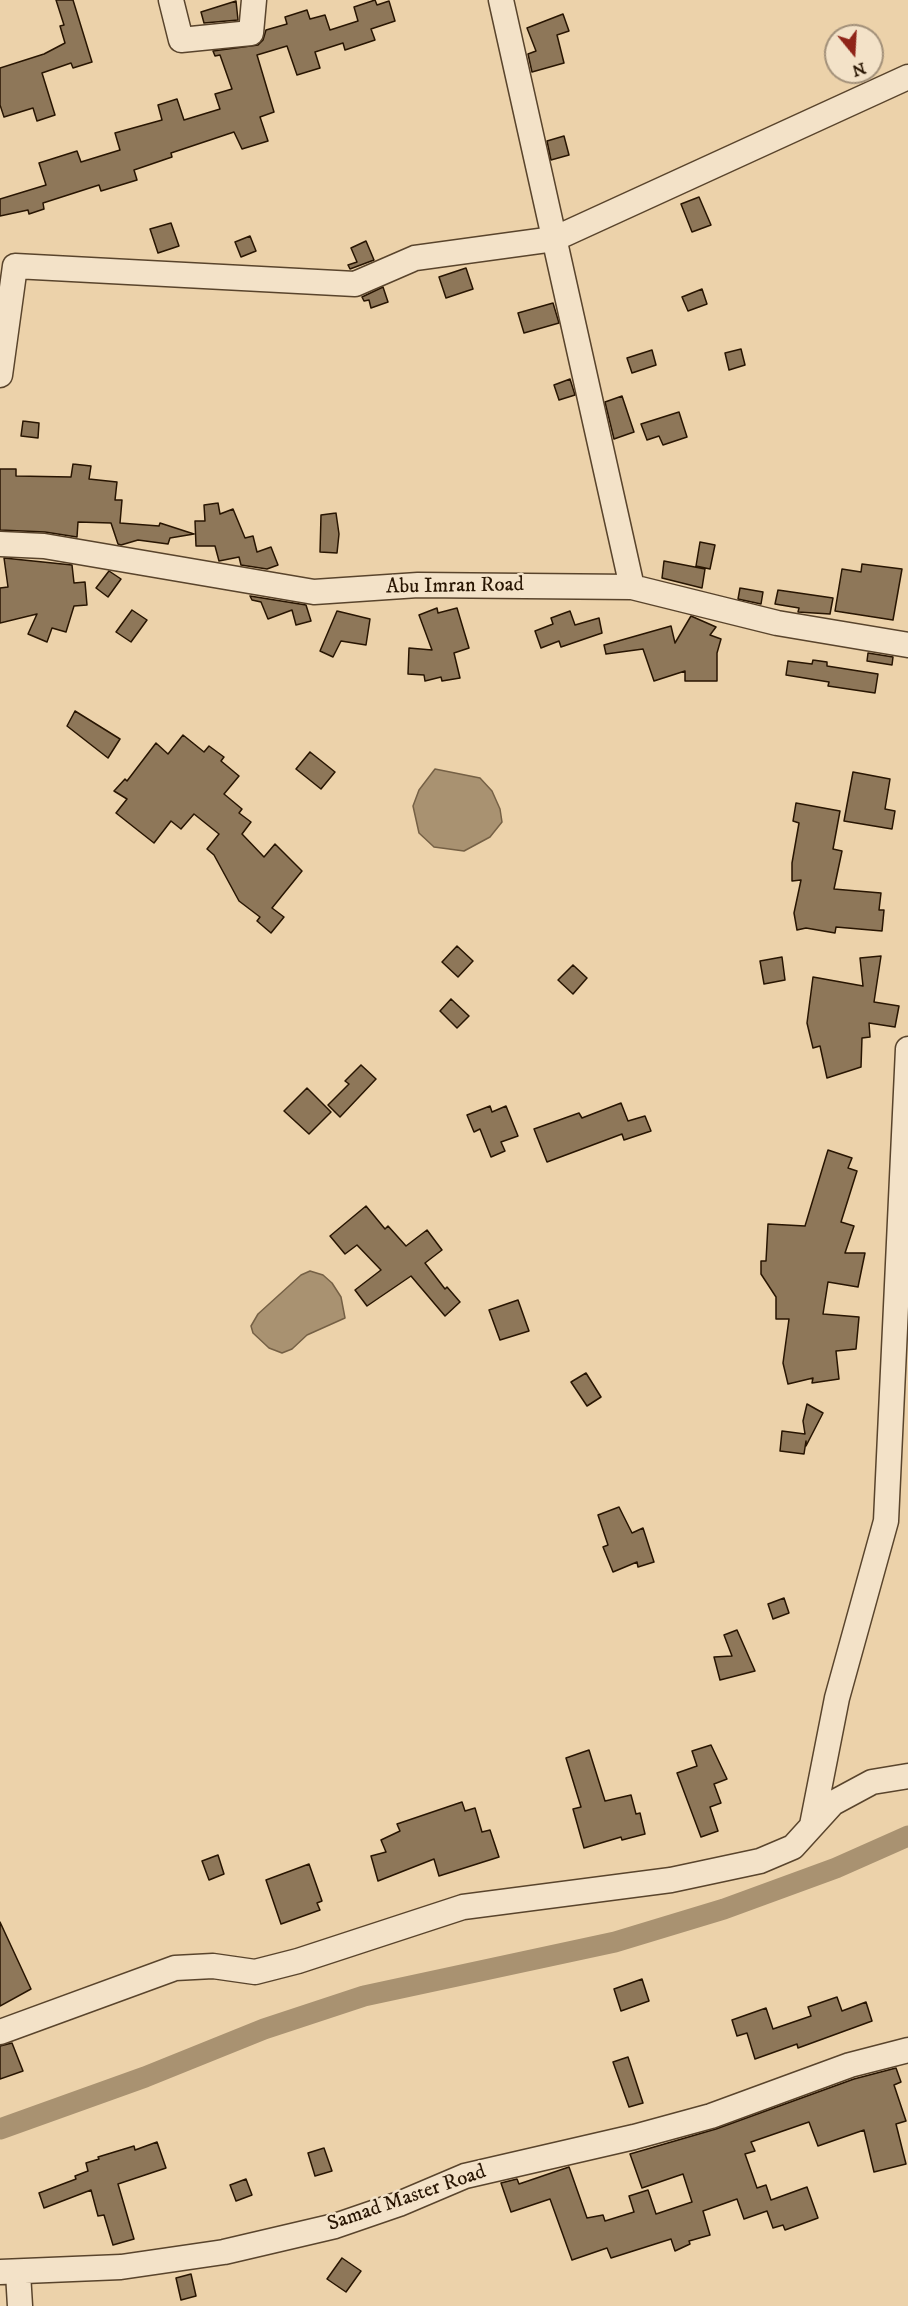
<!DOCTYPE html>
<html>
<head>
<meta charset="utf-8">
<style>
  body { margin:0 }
  #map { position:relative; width:908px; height:2306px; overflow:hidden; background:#ecd2aa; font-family:"IM FELL DW Pica",serif }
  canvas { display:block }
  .north { position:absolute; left:824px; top:24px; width:60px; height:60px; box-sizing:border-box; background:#f3e2c8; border:2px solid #a29079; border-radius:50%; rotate:162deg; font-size:16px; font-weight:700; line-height:24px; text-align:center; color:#281502 }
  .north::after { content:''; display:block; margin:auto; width:21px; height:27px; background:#8f2418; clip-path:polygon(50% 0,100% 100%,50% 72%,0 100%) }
</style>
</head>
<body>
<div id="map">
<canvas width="908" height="2306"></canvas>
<div class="north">N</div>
</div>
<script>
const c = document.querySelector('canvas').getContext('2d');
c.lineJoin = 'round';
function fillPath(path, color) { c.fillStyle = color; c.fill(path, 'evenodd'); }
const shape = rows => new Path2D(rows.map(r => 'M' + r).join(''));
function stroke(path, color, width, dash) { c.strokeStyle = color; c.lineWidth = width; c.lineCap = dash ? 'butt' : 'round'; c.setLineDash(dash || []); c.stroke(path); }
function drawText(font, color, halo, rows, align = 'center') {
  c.font = font + ' "IM FELL DW Pica",serif'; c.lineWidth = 5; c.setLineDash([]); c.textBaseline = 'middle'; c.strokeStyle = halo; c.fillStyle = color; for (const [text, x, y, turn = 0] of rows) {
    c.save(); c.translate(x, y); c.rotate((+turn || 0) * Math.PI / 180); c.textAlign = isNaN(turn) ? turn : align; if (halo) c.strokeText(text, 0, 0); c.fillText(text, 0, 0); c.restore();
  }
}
const water = shape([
  [435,769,480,778,492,791,500,809,502,822,490,837,464,851,434,847,419,833,413,806,419,790,435,769],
  [310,1271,323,1275,332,1283,341,1297,345,1318,307,1335,292,1349,282,1353,269,1348,253,1333,251,1326,258,1314,301,1275,310,1271]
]);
fillPath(water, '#a99271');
stroke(water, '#756045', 1.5);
stroke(shape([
  [0,2129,145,2077,264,2029,364,1996,615,1942,724,1909,836,1868,908,1836]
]), '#a99271', 21);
const building = shape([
  [56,0,73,0,92,62,73,68,71,63,42,73,55,115,37,121,33,108,4,117,0,105,0,68,44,54,65,43,60,26,64,25,56,0],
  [375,0,377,5,389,1,395,21,371,29,375,40,345,50,343,43,315,52,320,68,297,75,287,46,257,55,274,112,260,117,268,141,242,149,234,132,171,153,172,157,134,170,137,180,101,191,99,185,43,203,44,209,29,214,28,210,0,216,0,199,46,185,39,163,77,151,81,162,120,150,115,133,162,120,158,105,177,99,184,120,220,109,215,94,232,89,220,55,215,56,213,51,258,45,263,40,266,30,287,24,285,17,307,10,310,19,325,15,330,30,358,21,354,7,375,0],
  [236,1,238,20,204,23,201,12,236,1],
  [563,14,569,31,557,35,564,63,532,72,528,54,536,51,527,28,563,14],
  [564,136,569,155,551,160,547,141,564,136],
  [699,197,711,225,692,232,681,204,699,197],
  [171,223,179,246,158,253,150,229,171,223],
  [250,236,256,251,241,257,235,242,250,236],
  [366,241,374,260,350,269,348,265,357,262,351,248,366,241],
  [466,268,473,289,446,298,439,277,466,268],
  [383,287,388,302,371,308,369,300,364,301,362,297,383,287],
  [702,289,707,304,688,311,682,297,702,289],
  [553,303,559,323,524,333,518,313,553,303],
  [741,349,745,365,729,370,725,353,741,349],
  [652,350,656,365,632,373,627,358,652,350],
  [570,379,575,395,559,400,554,385,570,379],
  [622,396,634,432,614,439,605,402,622,396],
  [679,412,687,437,663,445,659,436,647,440,641,424,679,412],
  [23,421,39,423,38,438,21,436,23,421],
  [73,464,91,466,89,479,117,482,115,500,122,500,120,523,159,526,160,523,194,534,170,538,168,544,138,540,121,545,118,544,111,523,78,522,77,537,45,532,0,530,0,469,16,469,16,476,71,477,73,464],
  [218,503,220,514,233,509,245,538,253,536,257,552,271,547,278,565,267,569,241,565,239,557,219,561,215,546,196,546,195,521,205,521,204,505,218,503],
  [336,513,339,534,337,553,320,552,321,515,336,513],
  [700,542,715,545,710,569,696,566,700,542],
  [4,558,72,565,74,583,85,582,87,605,74,606,66,632,52,628,47,642,28,634,37,614,0,623,0,588,8,587,4,558],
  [664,561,705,569,702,588,662,578,664,561],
  [862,564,902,569,893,620,835,611,842,569,861,572,862,564],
  [109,571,121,579,108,597,96,588,109,571],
  [740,588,763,592,761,604,738,599,740,588],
  [778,590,833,598,830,614,798,612,799,608,775,604,778,590],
  [250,596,306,605,311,621,296,625,292,610,268,619,261,602,252,600,250,596],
  [437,608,438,613,457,608,469,648,454,653,460,678,442,681,441,677,425,681,424,675,408,674,409,648,432,650,419,615,437,608],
  [132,610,147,620,131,642,116,632,132,610],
  [337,611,370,619,366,645,341,641,333,657,320,651,337,611],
  [570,611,575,625,599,618,602,633,561,647,559,641,541,648,535,631,553,624,551,618,570,611],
  [691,616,716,627,710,635,721,639,717,653,717,681,685,681,685,671,654,681,643,649,606,654,604,645,671,626,675,643,691,616],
  [868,653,893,657,892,665,867,661,868,653],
  [813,660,827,662,827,666,878,674,875,693,828,686,829,682,786,675,788,661,812,664,813,660],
  [75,711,120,739,108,758,67,726,75,711],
  [183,735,204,752,209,746,224,757,221,761,239,776,224,794,242,809,239,813,251,822,242,834,264,857,275,844,302,871,272,908,284,917,271,933,257,921,260,917,239,901,214,855,207,849,219,834,194,814,181,829,171,821,154,843,116,813,127,799,114,791,125,779,127,781,156,743,168,754,183,735],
  [310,752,335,772,321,789,296,769,310,752],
  [853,772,890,779,885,809,895,811,892,829,844,821,853,772],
  [796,803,840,811,833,849,842,851,834,889,881,893,879,910,884,910,882,931,836,927,835,933,806,928,797,930,794,913,801,880,792,881,792,863,799,823,793,821,796,803],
  [457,946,473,961,458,977,442,962,457,946],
  [881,956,874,1002,899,1006,895,1027,869,1023,870,1037,862,1038,861,1067,827,1078,820,1046,813,1048,807,1023,813,977,863,986,860,958,881,956],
  [782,957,785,980,764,984,760,961,782,957],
  [573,965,587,978,573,994,558,980,573,965],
  [451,999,469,1016,457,1028,440,1011,451,999],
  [361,1065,376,1079,340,1117,328,1105,349,1084,345,1081,361,1065],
  [307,1088,331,1112,309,1134,284,1111,307,1088],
  [621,1103,628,1121,645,1116,651,1131,624,1140,622,1134,547,1162,534,1129,579,1113,582,1118,621,1103],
  [490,1106,492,1112,506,1106,518,1136,501,1142,505,1151,491,1157,480,1129,474,1132,467,1115,490,1106],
  [828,1150,852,1158,848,1168,857,1171,841,1222,854,1226,845,1253,865,1253,858,1287,828,1282,823,1314,859,1317,856,1349,836,1351,839,1379,812,1383,813,1378,788,1384,783,1363,789,1319,776,1319,776,1297,761,1274,761,1261,766,1261,768,1224,805,1226,828,1150],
  [366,1206,385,1229,388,1226,406,1246,427,1230,442,1250,425,1263,445,1289,447,1287,460,1302,445,1316,411,1276,367,1306,355,1290,381,1270,357,1245,345,1254,330,1236,366,1206],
  [518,1300,529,1331,500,1340,489,1310,518,1300],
  [586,1373,601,1397,587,1406,571,1382,586,1373],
  [807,1404,823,1413,806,1446,806,1441,804,1454,780,1451,782,1431,805,1434,803,1421,807,1404],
  [619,1507,632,1533,643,1528,654,1562,638,1567,637,1562,613,1572,603,1547,608,1545,598,1515,619,1507],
  [784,1598,789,1613,773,1619,768,1604,784,1598],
  [737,1630,755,1671,720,1680,714,1657,732,1656,724,1635,737,1630],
  [711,1745,727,1779,714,1784,721,1803,710,1807,718,1831,701,1837,677,1773,697,1766,692,1751,711,1745],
  [589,1750,605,1801,631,1795,636,1814,640,1813,645,1834,622,1840,621,1837,584,1848,573,1809,581,1807,566,1758,589,1750],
  [462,1802,465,1811,475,1808,482,1832,490,1830,499,1857,439,1876,434,1859,378,1881,371,1856,386,1852,381,1840,400,1831,397,1824,462,1802],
  [218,1855,224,1874,209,1880,202,1861,218,1855],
  [309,1864,322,1901,317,1903,320,1910,281,1924,266,1880,309,1864],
  [0,1922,31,1989,0,2006,0,1922],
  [642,1979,649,2001,621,2011,614,1989,642,1979],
  [837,1997,842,2011,866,2002,872,2021,798,2048,797,2044,755,2059,747,2033,737,2036,732,2020,766,2008,773,2029,811,2016,808,2007,837,1997],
  [12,2043,23,2071,0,2079,0,2046,12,2043],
  [628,2057,643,2103,629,2107,613,2062,628,2057],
  [896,2068,901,2082,894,2085,906,2121,896,2124,906,2164,874,2172,864,2130,818,2146,809,2122,751,2142,755,2151,745,2154,757,2188,766,2185,771,2200,807,2187,818,2218,785,2230,783,2225,773,2228,767,2211,744,2219,737,2199,703,2211,710,2235,689,2241,690,2244,675,2251,671,2239,611,2258,607,2248,572,2260,550,2199,511,2212,501,2183,517,2179,519,2184,569,2167,587,2218,603,2215,605,2221,634,2212,629,2196,648,2190,656,2214,692,2202,683,2174,642,2188,630,2154,716,2129,854,2079,896,2068],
  [157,2142,166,2168,118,2184,134,2239,113,2245,104,2215,98,2216,91,2190,44,2208,39,2193,76,2179,75,2176,88,2171,86,2163,99,2159,98,2157,134,2146,135,2150,157,2142],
  [324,2148,332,2171,315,2176,308,2153,324,2148],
  [246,2179,252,2195,236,2201,230,2185,246,2179],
  [342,2258,361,2271,346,2292,327,2279,342,2258],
  [191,2274,196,2296,181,2300,176,2278,191,2274]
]);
fillPath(building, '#8e7759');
stroke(building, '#281502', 1.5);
const minor = shape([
  [171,0,181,40,251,33,254,0],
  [501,0,632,587],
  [0,375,15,266,355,284,415,258,554,239,908,77],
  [0,544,44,546,314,592,418,585,632,587,777,623,908,645],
  [812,1825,837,1698,886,1521,908,1049],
  [0,2032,175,1968,213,1966,255,1972,298,1961,463,1907,671,1880,760,1861,793,1847,833,1803,872,1782,908,1776],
  [0,2272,121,2267,224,2252,335,2226,399,2204,465,2176,634,2137,711,2116,850,2065,908,2050],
  [18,2273,20,2306]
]);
stroke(minor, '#59442c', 27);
stroke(minor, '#f3e2c8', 24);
drawText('21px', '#281502', '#f3e2c8', [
  ["Abu Imran Road",455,587,-1],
  ["Samad Master Road",407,2199,-19]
]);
</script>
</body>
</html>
